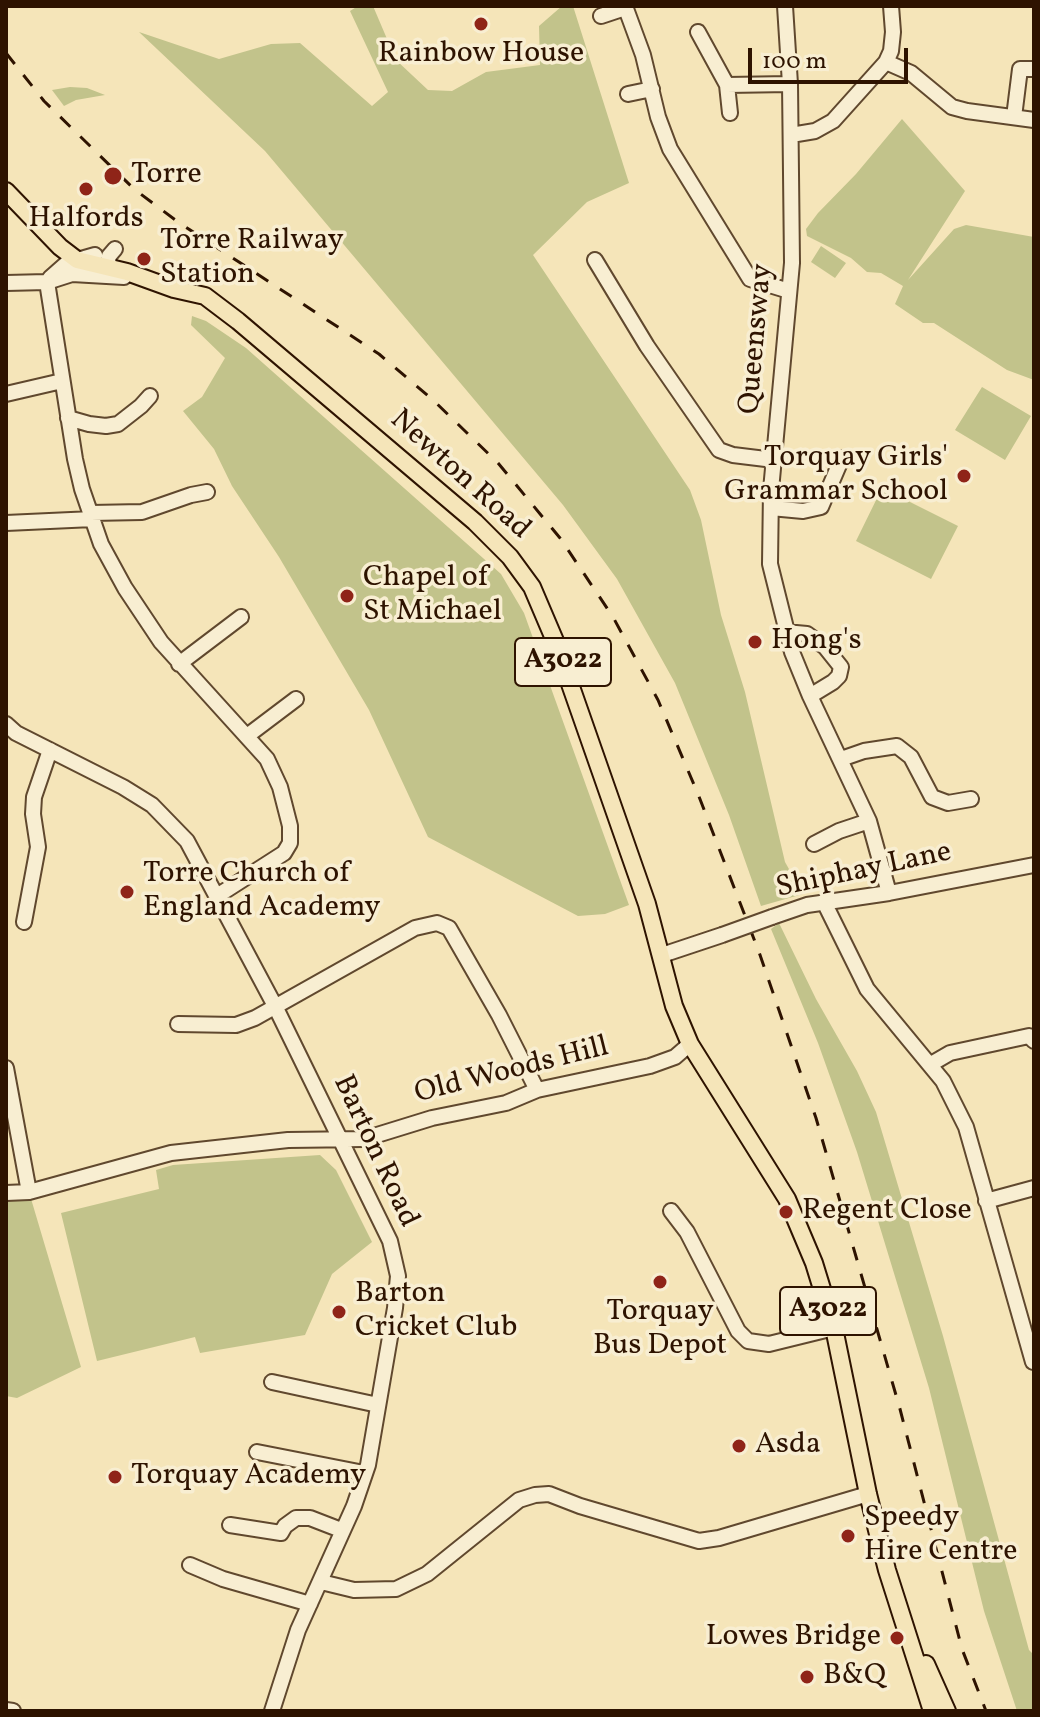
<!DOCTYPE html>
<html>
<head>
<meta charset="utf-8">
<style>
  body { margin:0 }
  #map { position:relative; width:1040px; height:1717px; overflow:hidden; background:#f5e5b9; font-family:Vollkorn,serif }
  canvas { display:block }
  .frame { position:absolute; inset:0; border:8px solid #2e1300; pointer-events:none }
  .scale { position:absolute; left:748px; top:48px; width:160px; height:36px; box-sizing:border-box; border:4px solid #2e1300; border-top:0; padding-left:10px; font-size:24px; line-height:28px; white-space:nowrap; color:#2e1300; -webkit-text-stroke:6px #f8eed2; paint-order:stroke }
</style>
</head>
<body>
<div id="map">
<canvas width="1040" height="1717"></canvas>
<div class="frame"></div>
<div class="scale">100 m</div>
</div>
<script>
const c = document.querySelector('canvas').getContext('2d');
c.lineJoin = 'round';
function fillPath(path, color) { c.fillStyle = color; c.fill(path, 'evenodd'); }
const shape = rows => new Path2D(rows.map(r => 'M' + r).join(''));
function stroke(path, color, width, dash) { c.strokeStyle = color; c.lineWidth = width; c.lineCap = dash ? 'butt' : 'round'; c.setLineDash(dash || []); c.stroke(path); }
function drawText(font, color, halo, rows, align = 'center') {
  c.font = font + ' Vollkorn,serif'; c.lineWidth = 7; c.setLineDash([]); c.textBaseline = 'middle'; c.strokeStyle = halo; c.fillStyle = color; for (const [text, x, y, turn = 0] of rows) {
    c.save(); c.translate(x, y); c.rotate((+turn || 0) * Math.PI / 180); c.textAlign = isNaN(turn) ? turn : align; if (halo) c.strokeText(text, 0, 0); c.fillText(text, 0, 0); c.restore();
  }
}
fillPath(shape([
  [358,6,373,6,396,60,428,90,452,91,486,72,540,65,539,26,562,6,573,6,629,183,587,202,533,255,690,490,701,520,721,615,745,692,785,862,803,894,761,906,729,815,675,683,617,579,563,505,265,151,139,32,219,59,271,44,300,43,372,106,388,92,350,11],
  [70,87,87,88,105,95,76,100,64,106,52,90],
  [902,119,965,191,908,280,954,229,966,225,1034,237,1034,380,1007,370,934,323,923,323,895,304,903,286,881,273,867,272,851,258,807,236,806,229,818,213,856,174],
  [821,246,846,263,835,278,811,262],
  [192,316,206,321,246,348,501,574,524,613,629,905,605,914,578,916,428,837,369,710,279,557,232,486,214,449,183,411,202,397,225,358,191,325],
  [982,387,1031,416,1005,460,955,430],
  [882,488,958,526,931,579,856,541],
  [779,923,816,999,857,1071,876,1112,943,1336,1029,1650,1034,1655,1034,1711,1017,1711,984,1611,929,1388,857,1152,818,1043,771,929],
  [320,1155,336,1170,372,1242,332,1274,305,1335,200,1353,195,1337,97,1361,61,1213,159,1189,156,1170,173,1165],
  [29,1192,81,1367,17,1398,6,1396,6,1195]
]), '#c2c38b');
const minor = shape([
  [625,6,643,55,658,117,670,149,750,279,789,291],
  [785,6,790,84,792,263,771,490,770,564,792,652,810,696,869,821,889,893],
  [601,16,625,8],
  [698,32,727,85,730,113],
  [886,62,911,73,952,107,967,111,1034,120],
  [727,85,790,84],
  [628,94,652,89],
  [1014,117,1020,69,1034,69],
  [791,135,815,131,833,121,886,62,891,51,893,32,891,6],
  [595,260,647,346,719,450,733,455,774,460],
  [107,267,109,256,115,249],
  [50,278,67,263,95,255],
  [47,282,75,459,82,489,101,544,125,588,161,642,267,759,280,787,290,826,290,843,284,853,217,896],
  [6,283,47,282,72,274,124,277],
  [6,394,62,381],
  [68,418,89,424,106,426,118,424,141,406,150,396],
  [771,508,803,511,821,507,842,458],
  [91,513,142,512,191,495,207,492],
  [6,523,93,519],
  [785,632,807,634,825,647,841,667,839,676,833,682,810,696],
  [179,664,241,617],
  [6,724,16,733,123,787,152,805,187,841,275,1006,390,1241,398,1276,395,1308,368,1465,354,1506,298,1630,272,1711],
  [247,736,296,699],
  [841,759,864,751,897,746,911,757,932,797,948,803,971,799],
  [814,844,839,831,869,821],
  [824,902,867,989,943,1081,966,1127,1033,1362],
  [772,917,807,905,889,893,1034,865],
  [24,922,38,847,33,814,34,797,50,750],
  [662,955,722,935],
  [178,1024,236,1025,255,1018,415,928,437,923,449,928,499,1015,537,1090],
  [931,1064,950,1053,1029,1036,1034,1041],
  [6,1068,29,1192],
  [6,1193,29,1192,171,1153,288,1140,364,1139,432,1118,506,1103,537,1090,650,1066,675,1057,690,1044],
  [986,1201,1034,1188],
  [671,1211,687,1232,738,1331,748,1341,769,1344,834,1328],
  [272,1382,378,1405],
  [257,1452,364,1473],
  [230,1525,281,1533,285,1526,296,1518,310,1518,341,1530],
  [190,1565,223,1579,310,1604],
  [321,1582,354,1590,396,1589,427,1574,519,1500,535,1495,549,1494,580,1506,699,1541,719,1538,868,1494],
  [6,1710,13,1711]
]);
const major = shape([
  [6,191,60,247,77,260,127,272,174,289,205,296,238,321,475,522,510,557,532,587,555,641,647,904,674,1006,690,1044,787,1199,814,1263,834,1328,868,1494,887,1570,932,1711],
  [926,1664,947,1711]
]);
stroke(minor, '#60482e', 18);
stroke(major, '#2e1300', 20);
stroke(minor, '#f8eed2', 14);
stroke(major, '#f5e5b9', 16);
stroke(shape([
  [6,53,44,101,134,189,178,222,379,354,433,400,498,463,560,538,613,617,658,700,698,794,759,952,816,1118,900,1409,962,1649,986,1711]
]), '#2e1300', 3, [14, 14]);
const minorBridge = shape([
  [722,935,772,917]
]);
stroke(minorBridge, '#60482e', 18, []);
stroke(minorBridge, '#f8eed2', 14);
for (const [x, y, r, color] of [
  [481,24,8,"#8f2418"],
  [113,176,10,"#8f2418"],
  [86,189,8,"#8f2418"],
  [144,259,8,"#8f2418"],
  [964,476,8,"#8f2418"],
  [347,596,8,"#8f2418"],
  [755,642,8,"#8f2418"],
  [127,892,8,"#8f2418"],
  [786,1212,8,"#8f2418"],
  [660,1282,8,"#8f2418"],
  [339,1312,8,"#8f2418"],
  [739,1446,8,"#8f2418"],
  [115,1477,8,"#8f2418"],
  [848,1536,8,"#8f2418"],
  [897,1638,8,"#8f2418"],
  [807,1677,8,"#8f2418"]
]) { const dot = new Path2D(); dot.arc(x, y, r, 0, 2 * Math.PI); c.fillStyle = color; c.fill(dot); stroke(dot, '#f8eed2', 3); }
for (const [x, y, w] of [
  [563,662,96],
  [828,1311,96]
]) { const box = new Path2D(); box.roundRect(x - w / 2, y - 24, w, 48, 6); c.fillStyle = '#f8eed2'; c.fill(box); stroke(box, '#2e1300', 2); }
drawText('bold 28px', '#2e1300', null, [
  ["A3022",563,662],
  ["A3022",828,1311]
]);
drawText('30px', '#2e1300', '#f8eed2', [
  ["Rainbow House",481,55,"center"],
  ["Torre",131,176],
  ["Halfords",86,220,"center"],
  ["Torre Railway",160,242],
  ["Station",160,276],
  ["Torquay Girls'",948,459,"right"],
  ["Grammar School",948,493,"right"],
  ["Chapel of",363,579],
  ["St Michael",363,613],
  ["Hong's",771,642],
  ["Torre Church of",143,875],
  ["England Academy",143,909],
  ["Regent Close",802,1212],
  ["Barton",355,1295],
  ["Cricket Club",355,1329],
  ["Torquay",660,1313,"center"],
  ["Bus Depot",660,1347,"center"],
  ["Asda",755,1446],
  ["Torquay Academy",131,1477],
  ["Speedy",864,1519],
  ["Hire Centre",864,1553],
  ["Lowes Bridge",881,1638,"right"],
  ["B&Q",823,1677]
], 'left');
drawText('30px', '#2e1300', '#f8eed2', [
  ["Queensway",758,339,-85],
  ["Newton Road",459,476,42],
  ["Shiphay Lane",864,872,-12],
  ["Old Woods Hill",512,1072,-14],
  ["Barton Road",374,1152,65]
]);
</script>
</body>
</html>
